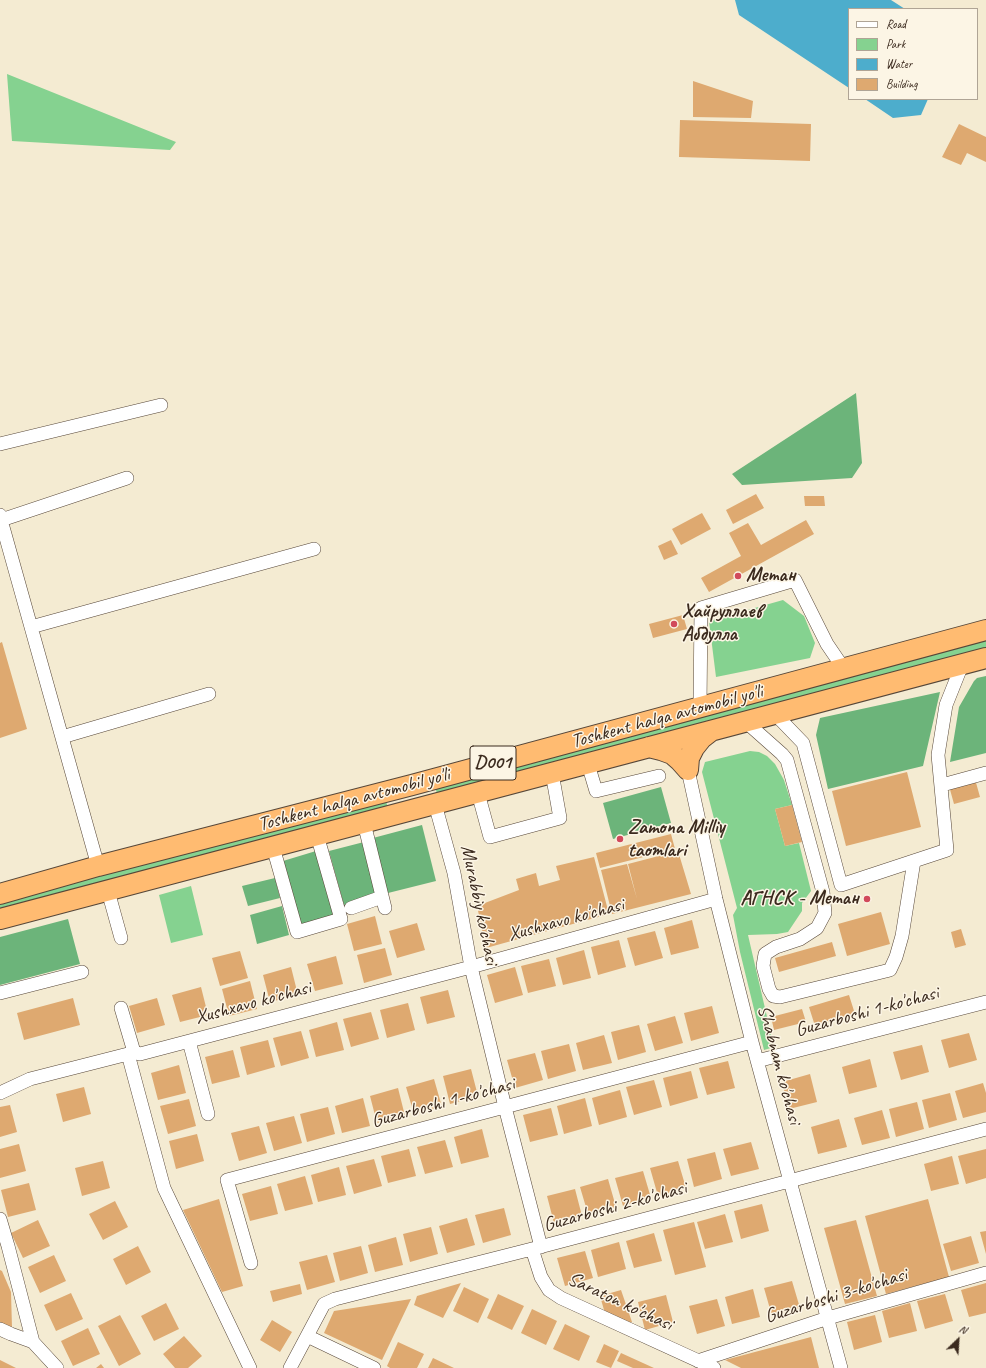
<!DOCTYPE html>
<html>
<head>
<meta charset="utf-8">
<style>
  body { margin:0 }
  #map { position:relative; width:986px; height:1368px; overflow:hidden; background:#f4ebd2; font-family:Caveat,sans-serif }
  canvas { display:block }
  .legend { position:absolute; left:848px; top:8px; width:130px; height:92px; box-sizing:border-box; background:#fcf5e5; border:1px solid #afa495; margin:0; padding:5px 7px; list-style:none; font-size:12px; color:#3b2a1e }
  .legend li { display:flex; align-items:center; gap:8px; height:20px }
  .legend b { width:20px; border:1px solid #afa495 }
  .north { position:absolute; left:938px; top:1320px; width:40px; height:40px; -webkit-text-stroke:3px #fcf5e5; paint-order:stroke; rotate:25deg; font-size:11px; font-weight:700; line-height:16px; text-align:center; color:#3b2a1e }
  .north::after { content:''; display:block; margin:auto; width:14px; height:18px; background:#3b2a1e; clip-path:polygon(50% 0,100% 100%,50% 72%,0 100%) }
</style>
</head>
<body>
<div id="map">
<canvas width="986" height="1368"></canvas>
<ul class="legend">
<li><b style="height:5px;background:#fff"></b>Road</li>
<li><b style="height:11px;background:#85d290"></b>Park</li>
<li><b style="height:11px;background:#4dadcc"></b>Water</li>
<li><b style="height:11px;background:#dea970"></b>Building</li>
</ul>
<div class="north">N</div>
</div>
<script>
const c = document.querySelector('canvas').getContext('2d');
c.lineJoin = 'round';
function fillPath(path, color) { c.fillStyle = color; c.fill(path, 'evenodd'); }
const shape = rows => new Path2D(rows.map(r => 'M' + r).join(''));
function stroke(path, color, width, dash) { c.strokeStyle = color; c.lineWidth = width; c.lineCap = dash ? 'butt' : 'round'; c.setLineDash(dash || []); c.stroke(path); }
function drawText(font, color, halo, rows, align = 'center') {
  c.font = font + ' Caveat,sans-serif'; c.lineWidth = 3; c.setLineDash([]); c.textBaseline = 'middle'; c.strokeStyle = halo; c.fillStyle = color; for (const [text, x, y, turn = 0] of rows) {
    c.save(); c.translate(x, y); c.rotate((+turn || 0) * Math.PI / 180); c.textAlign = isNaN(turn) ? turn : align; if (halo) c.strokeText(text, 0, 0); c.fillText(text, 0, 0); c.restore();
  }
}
fillPath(shape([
  [7,74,176,142,170,150,12,141],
  [783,600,804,616,815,643,810,658,716,677,709,621],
  [986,640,986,648,437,794,435,786],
  [750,751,759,752,767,756,775,764,784,780,792,805,775,809,785,846,799,843,811,891,802,903,802,911,788,932,777,934,748,935,774,1047,764,1050,740,952,733,915,737,908,702,772,705,762],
  [386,801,388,808,0,908,0,901],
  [191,886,203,935,171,943,159,895]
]), '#85d290');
fillPath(shape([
  [856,393,862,463,852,478,742,485,732,474],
  [986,676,986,753,950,762,959,707,974,681,977,678],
  [940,692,923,766,828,789,816,735,820,718],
  [661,787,671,823,613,839,603,803],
  [422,825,436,881,388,893,373,838],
  [364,842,378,896,344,905,329,851],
  [316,851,335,916,302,926,283,861],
  [275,878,280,898,248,906,242,886],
  [282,906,289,935,257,944,250,915],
  [68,919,80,964,0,985,0,937]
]), '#6cb47a');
fillPath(shape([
  [735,0,891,0,905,9,849,9,849,88,739,15],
  [865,99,928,99,921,115,893,118]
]), '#4dadcc');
fillPath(shape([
  [693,81,753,101,751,118,693,117],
  [680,120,811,124,810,161,679,157],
  [959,124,986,137,986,162,967,153,961,165,942,157],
  [756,494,764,508,733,524,726,510],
  [804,496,824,496,825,506,805,506],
  [702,513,711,529,681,545,672,529],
  [806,520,814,534,709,592,701,578,741,556,729,533,748,523,761,545],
  [671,540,678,554,664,560,658,546],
  [683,615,687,629,653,638,649,624],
  [2,642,27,729,0,738,0,643],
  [907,772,921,827,846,846,832,791],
  [975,779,980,797,954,804,949,786],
  [792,805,802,842,785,846,775,809],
  [671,834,675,849,600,868,596,853],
  [678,851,691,894,612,914,601,870,627,864,637,899,628,864],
  [594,857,609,914,486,948,477,906,519,890,516,879,536,873,539,886,560,880,556,866],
  [881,912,890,944,847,956,838,924],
  [375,916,382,944,354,951,347,924],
  [692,920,699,948,671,955,664,928],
  [417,923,425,950,397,958,389,931],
  [961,929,966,945,955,948,951,932],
  [655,931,663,958,635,966,627,938],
  [619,940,626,967,598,975,591,947],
  [832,942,836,956,779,972,775,958],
  [385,948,392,975,364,983,357,955],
  [584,950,591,978,563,985,556,958],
  [240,951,248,978,220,986,212,958],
  [336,956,343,984,315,991,307,964],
  [549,959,556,986,528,993,521,966],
  [291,967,298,995,270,1002,263,975],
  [515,967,523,995,495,1003,487,975],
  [250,981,257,1009,229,1016,222,989],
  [201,987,208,1015,180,1022,172,995],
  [448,990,455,1017,427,1024,420,997],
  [849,995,855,1014,815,1026,809,1007],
  [73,998,80,1025,24,1040,17,1013],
  [157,998,165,1025,137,1033,129,1006],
  [408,1003,415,1030,387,1038,380,1010],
  [712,1006,719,1033,691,1041,684,1013],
  [802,1009,806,1022,774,1030,771,1017],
  [371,1012,379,1039,351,1047,343,1019],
  [675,1016,683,1043,655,1051,647,1024],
  [337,1022,344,1050,316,1057,309,1030],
  [639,1025,646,1052,618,1060,611,1032],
  [301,1031,309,1058,281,1066,273,1038],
  [969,1033,977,1060,949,1068,941,1040],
  [604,1035,612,1063,583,1070,576,1043],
  [268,1040,275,1067,247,1075,240,1047],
  [569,1044,576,1071,548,1079,541,1051],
  [922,1045,929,1072,901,1080,893,1052],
  [233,1050,240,1077,212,1084,205,1057],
  [535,1053,543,1080,515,1088,507,1060],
  [870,1059,877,1087,849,1094,842,1067],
  [728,1061,735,1088,707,1095,699,1068],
  [179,1065,186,1093,158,1100,151,1073],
  [471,1069,478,1096,450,1104,443,1076],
  [691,1071,698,1098,670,1106,663,1078],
  [810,1074,817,1102,789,1109,782,1082],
  [434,1079,442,1107,414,1114,406,1087],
  [654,1080,662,1107,634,1115,626,1087],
  [983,1083,986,1093,986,1112,963,1118,955,1091],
  [84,1087,91,1114,63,1122,56,1094],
  [398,1088,405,1116,377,1123,370,1096],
  [620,1090,627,1117,599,1125,592,1098],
  [950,1093,957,1120,929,1128,922,1100],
  [363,1098,370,1126,342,1133,335,1106],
  [585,1098,592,1126,564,1134,557,1106],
  [189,1099,196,1126,168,1134,160,1106],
  [917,1102,924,1129,896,1137,889,1109],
  [10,1105,17,1132,0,1137,0,1107],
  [328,1107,335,1134,307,1142,300,1114],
  [551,1108,558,1135,530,1142,523,1115],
  [882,1110,890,1138,862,1145,854,1118],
  [294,1116,302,1143,274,1151,266,1123],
  [839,1119,847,1147,818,1154,811,1127],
  [259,1126,267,1153,239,1161,231,1133],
  [482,1129,489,1157,461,1164,454,1137],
  [197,1134,204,1161,176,1169,169,1141],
  [445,1140,453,1167,425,1174,417,1147],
  [751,1142,759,1169,731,1176,723,1149],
  [19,1144,26,1171,0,1178,0,1149],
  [409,1149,416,1176,388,1183,381,1156],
  [986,1149,986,1178,966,1184,958,1156],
  [715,1152,722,1179,694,1187,687,1159],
  [952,1156,959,1184,931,1191,924,1164],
  [374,1159,382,1186,354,1194,346,1166],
  [103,1161,110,1188,82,1196,75,1168],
  [678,1161,686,1188,658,1196,650,1168],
  [339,1167,346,1195,318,1202,311,1175],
  [643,1171,651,1198,623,1206,615,1178],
  [305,1176,313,1204,285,1211,277,1184],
  [608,1179,616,1207,588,1214,580,1187],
  [29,1183,36,1210,8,1217,1,1190],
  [271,1186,278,1214,250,1221,242,1194],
  [575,1189,582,1216,554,1223,547,1196],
  [219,1199,243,1286,222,1292,183,1210],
  [928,1199,949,1277,886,1294,865,1216],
  [115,1201,128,1227,103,1240,89,1214],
  [762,1204,769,1231,741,1239,734,1211],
  [504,1208,511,1235,483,1243,475,1215],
  [725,1214,733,1242,705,1249,697,1222],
  [467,1218,475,1245,447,1253,439,1226],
  [38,1220,50,1246,23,1258,11,1233],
  [856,1220,877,1296,845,1304,824,1228],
  [694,1222,706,1267,675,1275,663,1230],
  [431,1227,438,1254,410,1262,403,1234],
  [986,1231,986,1254,980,1232],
  [654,1233,662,1261,634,1268,626,1241],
  [971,1236,979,1263,951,1271,943,1244],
  [396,1237,403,1265,375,1272,368,1245],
  [619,1242,626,1269,598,1277,591,1250],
  [138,1246,151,1272,126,1285,113,1259],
  [361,1246,368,1273,340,1281,333,1253],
  [585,1251,593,1278,565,1286,557,1258],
  [54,1255,66,1281,40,1293,28,1267],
  [327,1255,335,1282,307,1290,299,1262],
  [0,1270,2,1271,11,1292,12,1328,0,1322],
  [792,1281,800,1308,772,1316,764,1288],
  [461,1283,443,1318,414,1305,417,1296],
  [986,1283,986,1313,969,1317,961,1290],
  [300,1284,302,1294,273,1302,270,1291],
  [464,1287,489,1299,478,1323,453,1311],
  [753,1289,760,1317,732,1324,725,1297],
  [621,1290,632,1322,623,1324,606,1317,600,1296],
  [71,1293,83,1319,56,1331,44,1305],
  [498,1294,524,1306,512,1330,487,1318],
  [945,1294,953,1321,925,1329,917,1301],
  [666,1295,673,1322,645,1330,638,1302],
  [411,1299,382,1360,324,1333,334,1311],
  [717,1299,725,1326,697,1334,689,1306],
  [166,1303,179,1329,154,1341,141,1316],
  [910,1303,917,1331,889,1338,882,1311],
  [532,1309,557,1321,546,1345,521,1333],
  [120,1315,141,1354,119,1366,98,1326],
  [875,1315,882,1342,854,1350,847,1322],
  [272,1320,292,1332,280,1352,260,1340],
  [565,1324,590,1336,579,1361,553,1349],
  [88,1328,100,1354,73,1366,61,1341],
  [184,1336,202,1356,188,1368,175,1368,163,1354],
  [811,1337,819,1368,741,1368,725,1360],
  [398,1342,424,1354,417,1368,390,1368,387,1366],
  [604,1344,619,1351,611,1368,596,1362],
  [621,1353,654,1368,633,1368,617,1361],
  [433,1358,454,1368,428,1368],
  [0,1360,16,1368,0,1368],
  [101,1364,104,1368,96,1368]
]), '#dea970');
const minor = shape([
  [0,444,161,405],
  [0,515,1,520,127,478],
  [0,521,1,520,98,866],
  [31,627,314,549],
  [700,708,701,608,795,580,827,644,844,669],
  [775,714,803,743,841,885,947,850,938,755,946,705,962,665],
  [746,722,782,754,787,760,823,892,825,913,817,928,800,939,776,947,765,954,763,966,769,989,773,996,780,997,890,970,896,957,902,936,914,861],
  [62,737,209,694],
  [588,764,596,791,659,776],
  [688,770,716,899,752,1042,841,1368],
  [942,785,986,773],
  [478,793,490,837,560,818,552,773],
  [435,804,454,873,471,967,505,1107,541,1247],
  [364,823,385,908],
  [273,847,297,932,341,919,317,835],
  [108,891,121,938],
  [351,908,382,897],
  [0,993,82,972],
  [121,1008,134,1052],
  [189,1041,208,1114],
  [757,1061,986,1002],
  [0,1093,30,1079,128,1054],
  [0,1219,8,1246,33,1342],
  [532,1249,541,1277,549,1290,561,1298,714,1368],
  [251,1263,227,1180,752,1042],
  [0,1329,11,1334,33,1342,57,1368],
  [307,1336,374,1368],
  [698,1361,828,1318,986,1273],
  [250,1368,164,1188,128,1054,134,1052,140,1054,471,967,716,899],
  [290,1368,324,1304,335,1299,532,1249,986,1129]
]);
const highway = shape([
  [649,747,661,750,672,754,680,761,688,770,689,758,694,748,702,738,711,731],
  [0,894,98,866,412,785,986,630],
  [0,919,986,658]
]);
stroke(minor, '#574739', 14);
stroke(highway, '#574739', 22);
stroke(minor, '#fff', 13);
stroke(highway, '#ffbb71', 20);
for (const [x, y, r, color] of [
  [738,576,4,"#d1495b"],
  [674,624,4,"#d1495b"],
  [620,839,4,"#d1495b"],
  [867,899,4,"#d1495b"]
]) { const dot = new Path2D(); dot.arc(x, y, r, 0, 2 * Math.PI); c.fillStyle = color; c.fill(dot); stroke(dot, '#fcf5e5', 1.5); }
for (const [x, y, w] of [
  [493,763,46]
]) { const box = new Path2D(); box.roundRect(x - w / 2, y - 17, w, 34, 3); c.fillStyle = '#fcf5e5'; c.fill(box); stroke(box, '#3b2a1e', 1); }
drawText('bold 19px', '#3b2a1e', null, [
  ["D001",493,763]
]);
drawText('bold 20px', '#3b2a1e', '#fcf5e5', [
  ["Метан",746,576],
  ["Хайруллаев",682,612],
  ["Абдулла",682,635],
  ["Zamona Milliy",628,828],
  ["taomlari",628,851],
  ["АГНСК - Метан",859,899,"right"]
], 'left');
drawText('20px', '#3b2a1e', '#fcf5e5', [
  ["Toshkent halqa avtomobil yo'li",667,717,-15],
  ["Toshkent halqa avtomobil yo'li",354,800,-15],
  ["Murabbiy ko'chasi",479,905,78],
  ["Xushxavo ko'chasi",566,920,-15],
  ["Xushxavo ko'chasi",253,1003,-15],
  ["Guzarboshi 1-ko'chasi",867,1012,-15],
  ["Shabnam ko'chasi",779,1065,75],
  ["Guzarboshi 1-ko'chasi",443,1103,-15],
  ["Guzarboshi 2-ko'chasi",615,1207,-15],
  ["Guzarboshi 3-ko'chasi",836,1296,-17],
  ["Saraton ko'chasi",620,1302,25]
]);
</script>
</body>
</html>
